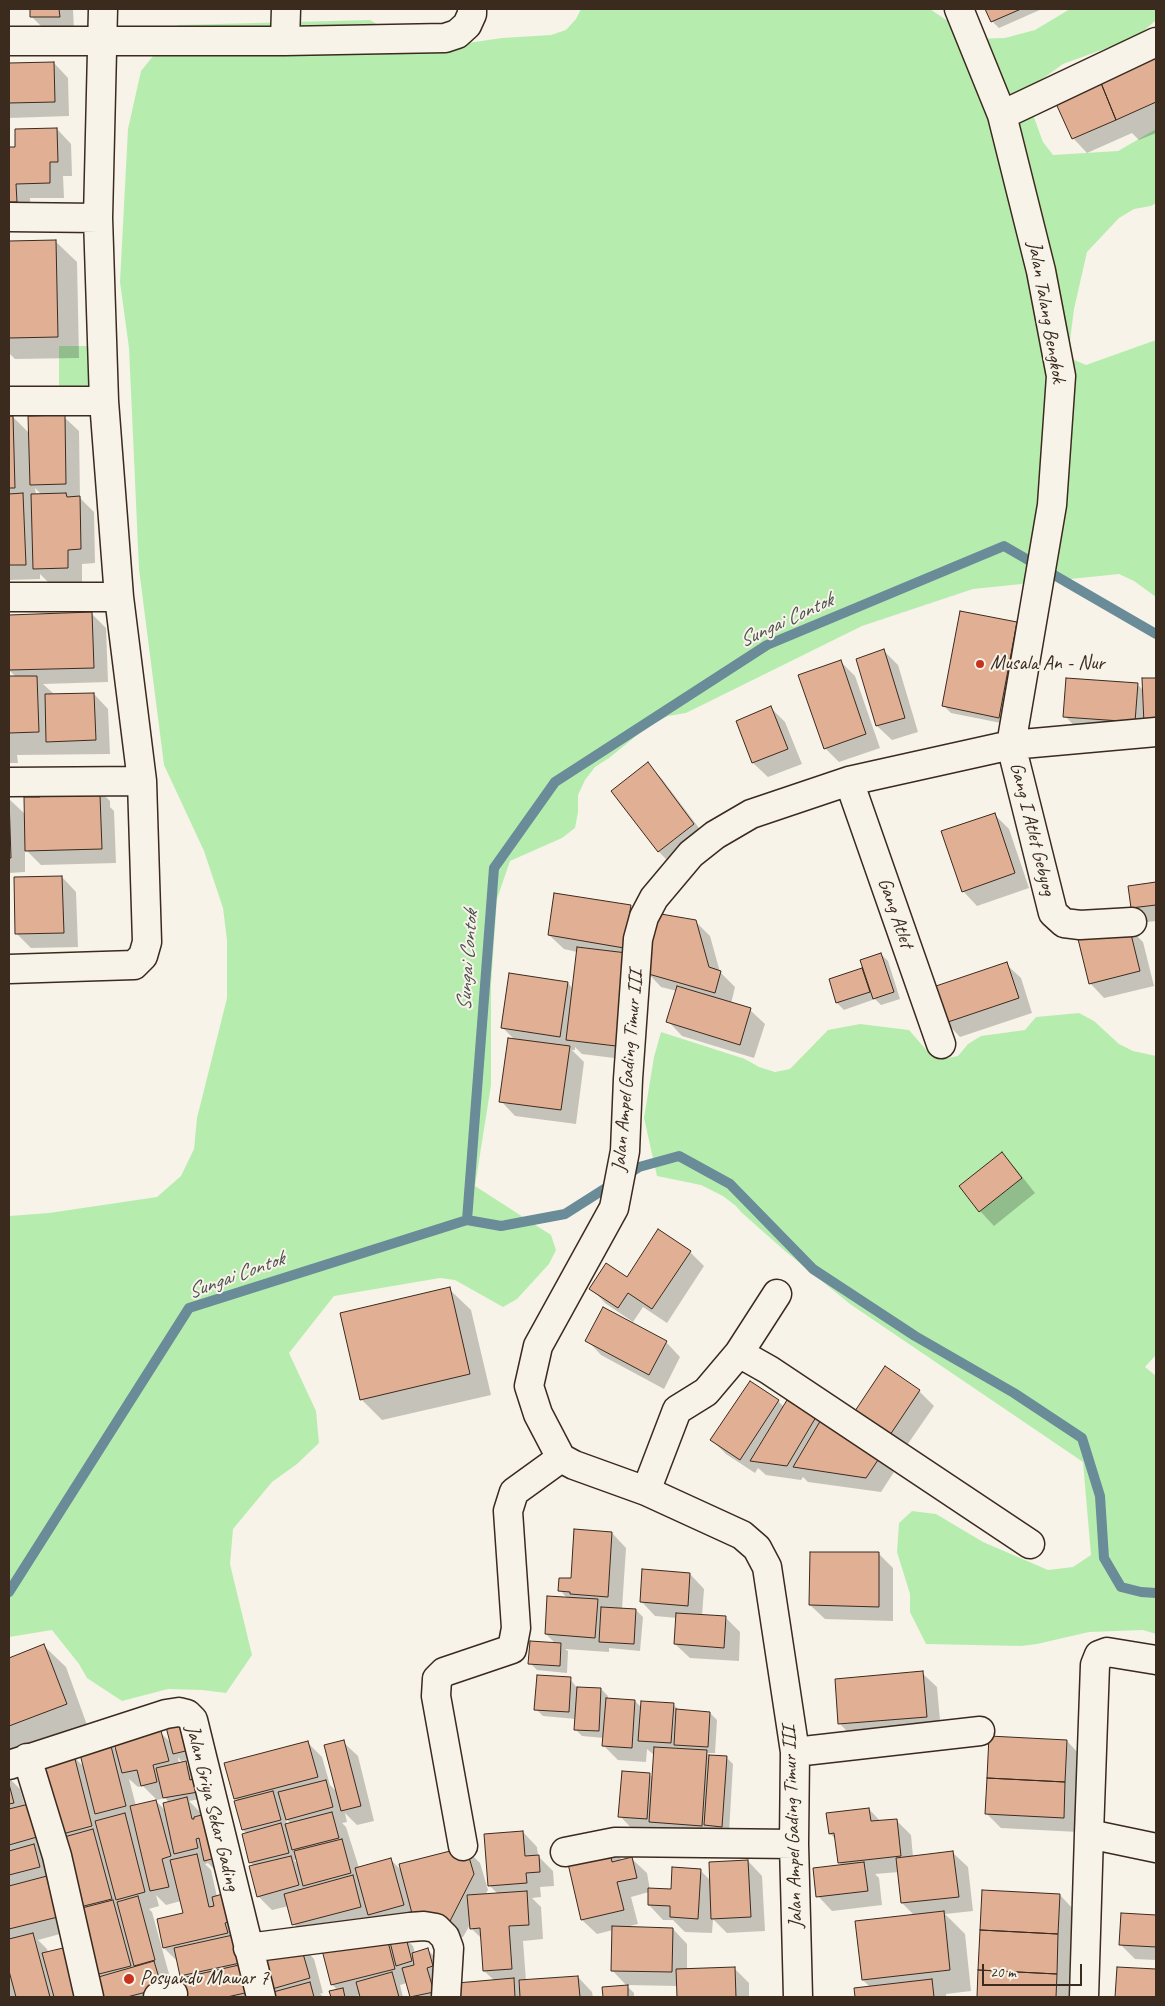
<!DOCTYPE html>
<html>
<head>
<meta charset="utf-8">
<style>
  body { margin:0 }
  #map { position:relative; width:1165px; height:2006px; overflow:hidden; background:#f7f3e8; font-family:Caveat,sans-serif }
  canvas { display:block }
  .frame { position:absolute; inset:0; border:10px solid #3b2a1e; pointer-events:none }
  .scale { position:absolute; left:982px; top:1964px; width:100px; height:22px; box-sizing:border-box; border:2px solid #3b2a1e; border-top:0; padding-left:6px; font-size:15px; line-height:18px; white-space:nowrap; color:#3b2a1e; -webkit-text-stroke:4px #f7f3e8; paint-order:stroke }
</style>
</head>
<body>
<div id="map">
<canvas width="1165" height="2006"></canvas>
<div class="frame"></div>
<div class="scale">20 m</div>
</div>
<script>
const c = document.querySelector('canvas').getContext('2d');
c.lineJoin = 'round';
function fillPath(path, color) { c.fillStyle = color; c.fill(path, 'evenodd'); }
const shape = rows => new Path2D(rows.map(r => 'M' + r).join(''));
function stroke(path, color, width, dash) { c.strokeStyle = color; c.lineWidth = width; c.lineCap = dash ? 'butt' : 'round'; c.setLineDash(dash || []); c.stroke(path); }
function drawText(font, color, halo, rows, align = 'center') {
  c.font = font + ' Caveat,sans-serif'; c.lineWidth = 4; c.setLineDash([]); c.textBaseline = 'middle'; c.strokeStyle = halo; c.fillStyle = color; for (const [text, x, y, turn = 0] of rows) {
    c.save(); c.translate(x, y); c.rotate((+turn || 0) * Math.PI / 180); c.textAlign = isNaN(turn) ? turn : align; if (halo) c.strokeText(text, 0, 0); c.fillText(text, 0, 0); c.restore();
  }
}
fillPath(shape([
  [581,9,930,9,974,39,1005,38,1035,30,1070,9,1156,9,1156,20,1137,37,1063,64,1038,82,1031,96,1032,112,1043,142,1053,155,1118,151,1156,129,1156,203,1151,206,1134,209,1119,218,1087,252,1074,309,1070,341,1072,359,1086,365,1156,340,1156,597,1134,581,1119,574,973,589,862,626,686,713,668,716,646,728,609,758,595,767,585,780,578,795,578,812,575,828,562,838,510,861,497,899,491,984,491,1085,475,1186,551,1235,556,1250,549,1264,517,1299,503,1307,455,1280,440,1278,334,1296,289,1353,316,1411,319,1443,297,1464,272,1482,233,1529,230,1564,252,1655,226,1693,202,1690,168,1689,122,1701,87,1678,79,1664,52,1630,9,1637,9,1216,49,1213,157,1197,181,1176,194,1149,197,1118,227,998,227,940,223,908,204,851,164,765,139,569,129,348,120,282,128,129,141,71,178,25,370,20,420,50,502,38,551,35,566,30,576,19],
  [59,346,91,346,91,393,59,393],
  [1079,1013,1094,1021,1119,1044,1133,1051,1156,1056,1156,1355,1145,1367,1156,1376,1156,1634,1143,1630,1089,1632,1037,1644,1021,1646,926,1644,910,1612,910,1594,897,1552,899,1523,912,1511,936,1514,983,1542,1048,1570,1073,1567,1091,1555,1083,1462,850,1304,785,1251,741,1212,736,1206,723,1196,701,1185,657,1176,644,1118,654,1057,661,1032,745,1059,759,1067,775,1072,790,1069,828,1030,860,1024,909,1030,929,1053,943,1059,958,1056,968,1044,981,1036,1025,1030,1036,1017]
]), '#b6edaf');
fillPath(shape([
  [31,9,73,9,74,31,46,31,32,17],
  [987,9,1042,9,999,28,992,21],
  [1156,54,1156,133,1139,140,1132,133,1087,153,1073,138],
  [54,63,68,78,69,116,9,118,9,64],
  [57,129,71,144,72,176,63,176,64,198,30,198,31,216,9,217,9,148,16,148],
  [55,241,77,262,79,358,15,359,9,353,9,242],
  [9,417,13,417,30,434,64,417,79,431,80,498,94,512,95,563,82,564,82,582,49,583,40,574,40,579,9,580],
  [35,488,42,495,36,495],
  [92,614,106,628,108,682,43,684,55,695,94,694,108,709,110,754,17,755,18,763,9,763,9,678,17,678,9,670,9,616],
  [1016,623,1023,631,1006,724,951,713,944,706],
  [884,651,898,665,918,732,892,740,877,726,857,659],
  [841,662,855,676,880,748,839,762,825,748],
  [1156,679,1156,735,1079,731,1065,716,1137,684,1144,691,1143,680],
  [771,708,785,722,802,764,768,777,753,763,737,721],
  [648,764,662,779,708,840,673,866,659,852,613,791],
  [54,784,67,797,82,797,95,786,110,801,110,807,114,811,116,863,41,865,25,849,25,872,9,873,9,799,26,815],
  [995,815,1009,829,1029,888,977,906,963,891],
  [62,877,76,892,78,947,31,948,16,933],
  [1156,884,1156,921,1147,922,1132,908,1129,887],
  [630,906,645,921,630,1060,582,1054,575,1047,575,1050,572,1050,584,1062,576,1124,515,1116,501,1101,515,1040,503,1028,568,983,573,989,577,952,564,949,549,935],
  [695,921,710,936,720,972,735,987,731,1004,750,1010,765,1024,754,1058,682,1036,668,1021,677,991,661,987,647,972],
  [1129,928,1143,942,1154,986,1104,998,1090,983],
  [881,954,888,961,900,999,881,1005,875,999,844,1010,837,1003,830,980,864,969],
  [1006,964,1021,978,1032,1013,960,1037,946,1022],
  [1002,1154,1016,1169,1035,1193,994,1226,980,1211],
  [690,1252,704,1266,667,1323,643,1307,633,1322,605,1303,591,1288,627,1278],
  [449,1289,471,1310,491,1395,382,1420,361,1399],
  [587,1340,666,1342,680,1357,664,1389,601,1355],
  [885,1368,919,1391,934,1406,903,1451,869,1428],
  [778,1401,784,1407,815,1418,820,1423,879,1458,894,1472,881,1492,808,1482,803,1477,801,1480,766,1475,758,1468,755,1473,726,1454,712,1440],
  [612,1533,626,1548,622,1609,636,1610,643,1617,640,1651,609,1648,609,1652,565,1649,568,1651,567,1673,537,1670,530,1663,556,1644,546,1634,567,1598,560,1590,572,1579],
  [879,1554,893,1568,893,1621,825,1619,810,1605],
  [690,1574,704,1589,702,1616,726,1618,740,1632,739,1661,690,1658,675,1644,677,1618,655,1616,641,1601],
  [44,1646,66,1667,87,1725,9,1755,9,1659],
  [922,1673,937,1687,941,1731,854,1738,840,1724],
  [570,1679,577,1688,601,1689,608,1696,608,1699,635,1701,642,1708,674,1705,680,1711,710,1713,717,1720,715,1753,707,1753,710,1756,726,1757,733,1764,729,1833,634,1831,620,1816,649,1774,653,1778,654,1755,647,1749,646,1762,618,1760,604,1746,604,1738,582,1736,575,1729,576,1719,543,1716,536,1709],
  [160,1732,171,1743,200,1756,181,1761,178,1757,179,1764,185,1763,192,1770,210,1797,189,1801,201,1813,219,1874,208,1863,205,1864,211,1870,217,1897,226,1894,257,1997,178,1997,185,1979,182,1975,178,1962,164,1948,184,1914,181,1901,166,1905,156,1895,159,1906,149,1909,152,1912,169,1974,163,1976,168,1995,158,1997,102,1997,100,1978,96,1975,59,1838,74,1757,84,1767,109,1743,117,1751],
  [129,1779,138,1787,143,1786,157,1800,165,1798,169,1802,166,1811,156,1801,136,1806],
  [1067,1741,1081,1756,1078,1832,1001,1828,987,1814],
  [343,1742,358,1756,374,1821,357,1825,345,1813,347,1822,342,1823,346,1827,359,1868,391,1860,402,1871,465,1848,480,1863,488,1890,485,1895,498,1894,489,1885,523,1832,537,1847,538,1856,553,1871,554,1886,540,1887,541,1897,532,1898,541,1907,543,1939,523,1941,526,1981,578,1977,592,1992,593,1997,459,1997,495,1981,484,1971,482,1939,471,1928,471,1923,463,1937,430,1935,308,1939,294,1924,289,1906,272,1910,258,1896,254,1866,251,1863,244,1835,247,1834,243,1830,238,1801,235,1798,308,1743,322,1757,330,1785,338,1793],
  [285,1817,291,1824,287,1825],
  [297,1859,299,1866,294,1860],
  [9,1778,20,1789,25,1806,51,1851,41,1854,48,1860,71,1931,38,1940,47,1949,48,1953,63,1949,70,1956,80,1997,9,1997,9,1974,12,1977,9,1966],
  [869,1809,881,1822,896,1820,911,1835,913,1857,953,1853,968,1867,973,1911,945,1914,965,1934,971,1991,946,1994,946,1997,856,1997,855,1989,870,1987,863,1980,915,1916,902,1903,899,1872,875,1874,879,1878,882,1905,832,1911,818,1896,843,1866,839,1862,837,1840,830,1834],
  [608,1846,623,1861,632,1859,647,1873,650,1890,672,1890,700,1870,711,1881,748,1861,762,1876,765,1931,727,1933,713,1919,712,1933,685,1932,673,1920,663,1920,649,1905,649,1892,631,1897,638,1924,626,1927,673,1929,687,1944,687,1970,734,1968,749,1983,749,1997,678,1997,678,1986,626,1985,612,1970,613,1930,597,1934,582,1920],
  [983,1891,1060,1895,1074,1910,1070,1997,978,1997],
  [1122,1914,1156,1916,1156,1960,1135,1959,1120,1944],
  [406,1939,413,1946,415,1953,428,1950,435,1957,439,1973,433,1974,439,1997,411,1997,407,1983,400,1985,403,1997,362,1997,361,1995,352,1997,332,1997,331,1992,338,1991,332,1984,324,1951],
  [300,1944,314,1959,323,1993,320,1994,324,1997,269,1997,277,1992,273,1988],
  [1119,1968,1156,1970,1156,1997,1117,1997],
  [627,1986,634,1993,634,1997,604,1997,603,1988]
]), '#0003');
stroke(shape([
  [467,1220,501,1226,565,1214,639,1167,679,1156,730,1184,813,1269,915,1336,1014,1393,1082,1438,1100,1496,1104,1558,1121,1587,1141,1592,1156,1593],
  [9,1592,189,1308,467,1220,494,868,555,782,767,645,1004,546,1156,634]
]), '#6a8b98', 10);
const building = shape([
  [30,9,59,9,60,17,30,17,30,9],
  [985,9,1021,9,991,22,985,9],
  [1156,53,1156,102,1116,120,1099,78,1156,53],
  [54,62,55,102,9,103,9,63,54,62],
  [1099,78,1116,120,1072,139,1053,97,1099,78],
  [57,128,58,162,50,162,50,183,16,184,17,202,9,202,9,147,15,147,15,129,57,128],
  [56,240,58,337,9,338,9,241,56,240],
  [65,415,66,484,30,485,28,416,65,415],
  [9,416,13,416,15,488,9,488,9,416],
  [23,493,26,565,9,565,9,494,23,493],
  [66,493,67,497,80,496,81,549,68,550,68,568,33,569,31,494,66,493],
  [960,611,1017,622,999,718,942,706,960,611],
  [92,612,94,668,9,670,9,615,92,612],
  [884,649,905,718,876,726,856,659,884,649],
  [841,660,866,734,824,749,798,675,841,660],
  [9,676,37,676,39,732,9,733,9,676],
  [1066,678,1138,683,1135,722,1063,717,1066,678],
  [1142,678,1156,678,1156,724,1144,724,1142,678],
  [94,693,96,740,46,742,45,694,94,693],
  [771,706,788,749,752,763,736,721,771,706],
  [648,762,694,824,658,852,611,791,648,762],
  [40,783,54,783,54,796,81,796,81,785,96,795,100,795,102,849,25,851,24,797,40,797,40,783],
  [9,798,11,858,9,858,9,798],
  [995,813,1015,873,962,892,941,831,995,813],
  [62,876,64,933,15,934,14,877,62,876],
  [1156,882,1156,905,1131,908,1128,886,1156,882],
  [554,893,631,905,624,948,548,935,554,893],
  [655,913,696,920,709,967,721,971,715,993,645,973,655,913],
  [1129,926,1140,971,1089,984,1078,939,1129,926],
  [577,947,627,953,616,1046,566,1040,577,947],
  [881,953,894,992,873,999,860,960,881,953],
  [1007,962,1019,998,945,1023,933,987,1007,962],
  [862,968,870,992,836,1003,829,979,862,968],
  [509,973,568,982,560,1037,501,1028,509,973],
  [677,986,751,1008,740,1045,666,1022,677,986],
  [508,1038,570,1046,561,1110,499,1102,508,1038],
  [1002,1152,1022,1178,979,1212,959,1186,1002,1152],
  [658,1229,691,1251,652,1309,628,1293,618,1308,589,1289,606,1263,627,1277,658,1229],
  [450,1287,470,1374,360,1400,340,1313,450,1287],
  [603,1307,667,1341,649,1375,585,1341,603,1307],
  [885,1366,920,1390,888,1438,853,1414,885,1366],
  [750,1381,779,1400,740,1460,710,1440,750,1381],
  [787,1400,816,1417,787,1466,750,1461,787,1400],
  [822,1418,880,1457,866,1478,793,1467,822,1418],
  [574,1529,612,1532,608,1597,570,1594,570,1592,558,1591,559,1578,571,1578,574,1529],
  [810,1552,879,1552,879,1607,809,1605,810,1552],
  [642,1569,690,1573,688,1606,640,1602,642,1569],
  [547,1596,598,1599,595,1638,545,1634,547,1596],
  [601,1607,636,1609,634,1644,599,1642,601,1607],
  [676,1613,726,1616,724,1648,674,1644,676,1613],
  [530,1641,561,1643,560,1666,528,1664,530,1641],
  [44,1644,67,1704,9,1726,9,1658,44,1644],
  [923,1671,927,1717,838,1724,835,1679,923,1671],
  [537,1675,571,1677,569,1712,534,1710,537,1675],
  [577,1687,601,1688,599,1731,574,1730,577,1687],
  [606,1698,635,1700,632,1748,602,1746,606,1698],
  [641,1701,674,1703,671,1743,638,1741,641,1701],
  [676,1709,710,1712,708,1747,674,1745,676,1709],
  [188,1722,194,1749,173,1754,166,1727,188,1722],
  [161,1731,169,1761,153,1765,157,1782,141,1786,137,1770,122,1773,114,1743,161,1731],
  [989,1736,1067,1740,1065,1782,987,1778,989,1736],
  [344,1740,361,1806,341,1811,324,1745,344,1740],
  [308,1741,318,1777,234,1799,224,1763,308,1741],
  [110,1742,126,1806,95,1814,79,1750,110,1742],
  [654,1747,707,1750,702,1826,649,1822,654,1747],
  [74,1755,92,1826,55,1836,36,1766,74,1755],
  [709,1755,727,1756,722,1827,704,1825,709,1755],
  [186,1761,190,1780,200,1777,204,1791,163,1798,156,1768,186,1761],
  [622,1771,650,1773,647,1819,618,1817,622,1771],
  [987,1778,1065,1782,1064,1818,985,1814,987,1778],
  [326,1780,333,1807,286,1820,278,1792,326,1780],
  [9,1784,14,1803,9,1804,9,1784],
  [273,1791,281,1820,242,1830,234,1801,273,1791],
  [187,1797,192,1819,194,1819,194,1817,209,1813,219,1857,204,1861,199,1838,196,1839,198,1848,174,1854,163,1803,187,1797],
  [156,1800,171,1856,162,1859,169,1887,150,1891,130,1806,156,1800],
  [29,1804,37,1837,9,1845,9,1809,29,1804],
  [869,1808,871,1821,897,1819,901,1856,838,1863,834,1833,829,1834,826,1813,869,1808],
  [332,1812,339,1838,292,1850,285,1824,332,1812],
  [125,1813,145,1892,116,1900,95,1821,125,1813],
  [281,1823,289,1853,249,1863,242,1834,281,1823],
  [93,1829,112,1899,76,1908,57,1839,93,1829],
  [523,1831,525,1856,539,1855,540,1872,526,1873,527,1883,488,1886,484,1834,523,1831],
  [342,1839,351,1873,303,1886,294,1851,342,1839],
  [34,1844,40,1867,9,1875,9,1851,34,1844],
  [608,1844,612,1862,632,1857,637,1878,617,1882,624,1910,581,1920,566,1855,608,1844],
  [466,1847,474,1874,449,1923,414,1921,399,1864,466,1847],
  [953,1851,959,1897,901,1903,896,1858,953,1851],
  [197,1854,209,1907,214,1906,212,1897,226,1893,232,1921,225,1923,228,1933,163,1948,157,1919,183,1913,170,1860,197,1854],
  [291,1856,299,1885,257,1897,249,1866,291,1856],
  [391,1858,404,1905,368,1915,355,1868,391,1858],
  [748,1860,751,1917,711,1919,709,1862,748,1860],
  [864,1862,868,1891,816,1897,813,1868,864,1862],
  [672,1867,701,1869,698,1919,670,1917,670,1906,648,1905,648,1888,671,1889,672,1867],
  [353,1875,361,1907,292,1925,284,1894,353,1875],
  [47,1876,58,1917,9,1929,9,1886,47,1876],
  [982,1890,1060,1894,1058,1934,980,1930,982,1890],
  [527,1891,529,1925,509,1926,512,1969,483,1971,480,1928,470,1929,467,1895,527,1891],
  [138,1896,155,1960,134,1966,117,1902,138,1896],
  [113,1900,131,1966,95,1975,78,1909,113,1900],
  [944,1911,950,1970,862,1980,855,1921,944,1911],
  [1121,1913,1156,1915,1156,1947,1119,1945,1121,1913],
  [612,1926,673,1928,672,1972,611,1971,612,1926],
  [980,1930,1058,1934,1057,1974,978,1970,980,1930],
  [33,1933,50,1997,16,1997,9,1971,9,1939,33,1933],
  [386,1934,395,1969,331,1985,322,1950,386,1934],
  [233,1935,240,1963,180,1976,174,1948,233,1935],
  [406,1938,412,1961,396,1966,390,1942,406,1938],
  [300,1943,310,1978,272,1989,263,1953,300,1943],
  [63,1948,76,1997,54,1997,42,1953,63,1948],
  [428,1948,433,1966,427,1968,434,1992,410,1997,402,1968,414,1965,412,1953,428,1948],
  [154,1961,162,1988,127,1997,100,1997,95,1978,154,1961],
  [239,1965,245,1993,227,1997,177,1997,173,1980,239,1965],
  [735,1967,736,1997,677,1997,676,1969,735,1967],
  [1117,1967,1156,1969,1156,1997,1115,1997,1117,1967],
  [978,1970,1057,1974,1056,1997,977,1997,978,1970],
  [392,1972,399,1997,360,1997,356,1982,392,1972],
  [578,1976,580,1997,520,1997,519,1980,578,1976],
  [514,1978,515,1997,458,1997,457,1983,514,1978],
  [932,1979,934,1997,855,1997,854,1988,932,1979],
  [310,1982,314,1997,267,1997,266,1994,310,1982],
  [628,1985,628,1997,603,1997,602,1987,628,1985],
  [343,1988,345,1997,331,1997,329,1991,343,1988]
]);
fillPath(building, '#e1af94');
stroke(building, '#3b2a1e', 1);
const minor = shape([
  [959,9,1002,115,1041,271,1061,376,1052,505,1011,745,1053,913,1064,923,1080,925,1132,922],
  [9,41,285,41,445,38,457,34,467,25,472,14,472,9],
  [285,41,286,9],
  [1002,115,1156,42],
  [9,217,98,218],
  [9,401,104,401],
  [9,597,119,597],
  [849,781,941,1044],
  [9,782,142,781],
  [9,969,134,965,143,956,147,942,142,781,119,597,104,401,98,218,103,9],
  [739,1353,777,1294],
  [646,1491,677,1410,706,1392,739,1353,769,1370,1030,1544],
  [795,1752,980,1731],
  [27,1758,57,1856,89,1997],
  [9,1765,166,1714,179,1712,187,1714,193,1720,261,1997],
  [1089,1834,1095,1665,1099,1655,1107,1652,1156,1660],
  [463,1846,436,1696,437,1679,444,1672,512,1649,516,1628,508,1511,514,1492,561,1458],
  [565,1852,615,1842,794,1844],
  [248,1948,410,1927,424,1926,436,1928,445,1937,449,1948,446,1997],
  [158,1997,173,1994],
  [798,1997,794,1844,795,1752,767,1567,757,1548,742,1535,646,1491,574,1465,561,1458,538,1414,529,1386,538,1346,614,1208,625,1151,628,1079,638,939,644,917,654,898,691,854,715,835,751,814,849,781,1011,745,1156,732],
  [1084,1997,1089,1834,1156,1848]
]);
stroke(minor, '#3b2a1e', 31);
stroke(minor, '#f7f3e8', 28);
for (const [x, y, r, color] of [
  [980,664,5,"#c8321e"],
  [129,1979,6,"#c8321e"]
]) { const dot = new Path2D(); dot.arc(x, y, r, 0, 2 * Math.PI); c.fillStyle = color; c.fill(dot); stroke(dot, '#f7f3e8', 2); }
drawText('20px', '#3b2a1e', '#f7f3e8', [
  ["Jalan Talang Bengkok",1046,312,80],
  ["Gang I Atlet Gebyog",1032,829,76],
  ["Gang Atlet",895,913,71],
  ["Jalan Ampel Gading Timur III",628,1071,-85],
  ["Jalan Griya Sekar Gading",212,1808,76],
  ["Jalan Ampel Gading Timur III",793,1827,-92]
]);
drawText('20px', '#3b2a1e', '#f7f3e8', [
  ["Musala An - Nur",990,664],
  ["Posyandu Mawar 7",140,1979]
], 'left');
drawText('italic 21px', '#4e5251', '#f7f3e8', [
  ["Sungai Contok",786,621,-25],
  ["Sungai Contok",468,961,-86],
  ["Sungai Contok",236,1276,-20]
]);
</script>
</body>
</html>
